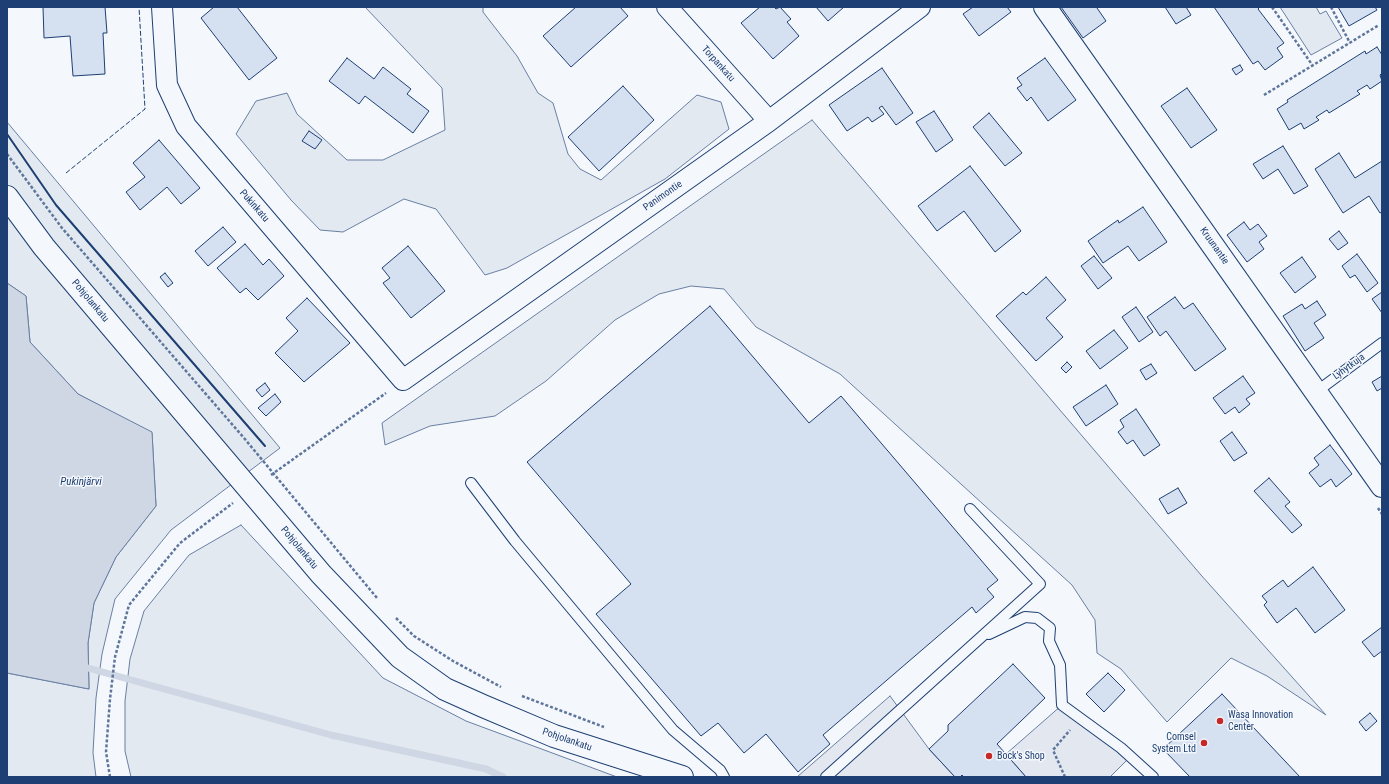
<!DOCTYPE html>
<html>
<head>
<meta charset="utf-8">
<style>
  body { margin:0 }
  #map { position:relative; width:1389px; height:784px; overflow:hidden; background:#f4f7fb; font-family:"Roboto Condensed",sans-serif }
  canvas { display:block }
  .frame { position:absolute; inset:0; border:8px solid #1d3f73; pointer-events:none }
</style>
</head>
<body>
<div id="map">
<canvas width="1389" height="784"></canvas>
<div class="frame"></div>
</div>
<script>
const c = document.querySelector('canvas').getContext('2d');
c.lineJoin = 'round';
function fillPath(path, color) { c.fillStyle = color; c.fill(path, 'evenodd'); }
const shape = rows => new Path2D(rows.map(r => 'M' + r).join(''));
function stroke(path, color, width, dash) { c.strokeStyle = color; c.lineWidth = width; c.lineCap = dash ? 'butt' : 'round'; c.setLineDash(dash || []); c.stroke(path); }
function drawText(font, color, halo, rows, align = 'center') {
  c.font = font + ' "Roboto Condensed",sans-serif'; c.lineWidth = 3; c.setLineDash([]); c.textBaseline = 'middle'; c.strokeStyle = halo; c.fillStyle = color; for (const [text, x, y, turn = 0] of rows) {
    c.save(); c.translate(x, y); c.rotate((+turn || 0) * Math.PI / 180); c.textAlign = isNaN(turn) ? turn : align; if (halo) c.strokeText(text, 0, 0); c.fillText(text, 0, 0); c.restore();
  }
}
const green = shape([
  [365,7,483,7,483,12,517,56,538,93,553,103,568,154,580,169,601,180,697,95,721,102,729,129,665,179,507,268,485,275,436,209,404,199,343,232,320,230,291,200,236,134,256,101,287,93,297,114,347,160,383,160,445,130,442,88,365,7],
  [1280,7,1316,7,1320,14,1326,11,1342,38,1311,55,1280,7],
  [812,120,1201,575,1326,715,1267,676,1231,658,1167,722,1121,669,1097,653,1095,620,1072,585,840,374,756,327,724,289,691,286,659,294,615,320,546,381,495,416,430,426,385,445,382,423,812,120],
  [7,122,280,448,171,530,115,599,102,654,96,698,93,753,96,777,7,777,7,673,89,689,88,643,94,603,116,557,156,506,152,433,78,394,30,342,26,296,7,283,7,122],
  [241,525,383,678,466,721,617,777,131,777,125,751,125,701,130,659,144,611,189,555,241,525]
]);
fillPath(green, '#e3e9f0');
stroke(green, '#687fa3', 1);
const parking = shape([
  [890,696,929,749,955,777,797,777,890,696],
  [1062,705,1130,757,1110,777,1026,777,1006,754,1062,705]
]);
fillPath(parking, '#e3e8f0');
stroke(parking, '#687fa3', 1);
const water = shape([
  [7,283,26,296,30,342,78,394,152,432,156,506,116,557,94,603,88,643,89,689,7,673,7,283]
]);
fillPath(water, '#cfd7e4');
stroke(water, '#687fa3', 1);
stroke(shape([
  [88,668,331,735,486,769,503,777]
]), '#cfd7e4', 7);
const building = shape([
  [43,7,105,7,107,33,103,33,105,74,73,76,70,36,44,38,43,7],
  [214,7,237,7,277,58,249,80,201,18,214,7],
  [576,7,620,7,628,16,571,67,543,36,576,7],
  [760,7,774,7,776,9,780,7,791,19,787,22,799,36,773,59,741,23,760,7],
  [816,7,844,7,828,21,816,7],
  [973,7,1007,7,1011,12,979,36,963,14,973,7],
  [1061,7,1099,7,1097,8,1106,21,1083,38,1061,7],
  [1165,7,1186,7,1191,15,1176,24,1165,7],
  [1214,7,1260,7,1258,9,1284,43,1277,48,1283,57,1265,70,1258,61,1253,64,1214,7],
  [1338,7,1375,7,1377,10,1349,26,1338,7],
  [1377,47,1382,55,1382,73,1380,75,1382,81,1370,89,1367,85,1357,91,1360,94,1329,113,1327,110,1316,117,1319,120,1304,129,1301,123,1289,130,1277,109,1288,102,1287,100,1365,51,1366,54,1377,47],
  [347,58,374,79,383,67,411,89,407,94,429,111,413,133,365,96,359,104,329,81,347,58],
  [1045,58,1076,100,1048,121,1031,97,1027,101,1017,88,1022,85,1017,78,1045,58],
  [1240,65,1243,70,1236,75,1232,69,1240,65],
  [882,68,913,113,896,125,882,106,879,108,884,114,872,122,868,117,847,131,829,105,882,68],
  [623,86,654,120,599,171,568,137,623,86],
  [1187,88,1217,130,1191,148,1161,106,1187,88],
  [934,111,953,140,936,152,916,122,934,111],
  [989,113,1022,153,1005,166,973,127,989,113],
  [309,131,322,140,315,149,302,141,309,131],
  [159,140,200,188,181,204,167,187,140,210,126,192,145,177,133,163,159,140],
  [1283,146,1308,186,1294,194,1278,169,1263,179,1253,164,1283,146],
  [1339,153,1355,178,1382,161,1382,212,1380,213,1369,196,1343,213,1315,169,1339,153],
  [970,166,1021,231,995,252,964,211,937,231,918,206,970,166],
  [1143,207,1167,242,1139,261,1128,246,1103,263,1088,241,1118,220,1119,223,1143,207],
  [1244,222,1250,230,1258,224,1267,236,1259,242,1264,249,1247,262,1227,235,1244,222],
  [223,227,236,242,208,266,195,251,223,227],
  [1339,231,1348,243,1338,250,1329,239,1339,231],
  [245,244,263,265,269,259,284,276,258,300,246,288,240,293,217,268,245,244],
  [408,246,445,291,411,318,383,283,390,278,382,268,408,246],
  [1357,254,1378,283,1367,292,1355,275,1350,278,1342,266,1357,254],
  [1094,256,1112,278,1098,289,1081,266,1094,256],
  [1302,257,1316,277,1295,293,1280,273,1302,257],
  [165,273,173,283,168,287,160,277,165,273],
  [1046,277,1066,300,1046,318,1063,337,1036,361,996,316,1023,292,1026,295,1046,277],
  [1382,292,1382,313,1372,299,1382,292],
  [1175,297,1184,309,1193,303,1226,349,1195,371,1166,331,1160,336,1147,317,1175,297],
  [307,298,350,343,304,382,275,353,298,331,286,318,307,298],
  [1317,301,1326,315,1314,323,1324,338,1305,351,1283,316,1302,304,1305,309,1317,301],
  [710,306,809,423,841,396,998,580,987,589,994,597,976,613,972,607,823,735,830,744,798,772,766,734,744,753,718,723,701,736,596,614,631,584,527,462,710,306],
  [1136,307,1153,332,1139,342,1122,317,1136,307],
  [1114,330,1128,348,1100,369,1086,351,1114,330],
  [1067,362,1072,367,1066,373,1061,368,1067,362],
  [1151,364,1157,373,1146,380,1140,370,1151,364],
  [1243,376,1255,393,1246,399,1250,404,1239,413,1235,407,1225,414,1213,398,1243,376],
  [1382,376,1382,388,1377,391,1372,382,1382,376],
  [265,383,270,390,262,397,256,390,265,383],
  [1106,385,1118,404,1086,426,1073,407,1106,385],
  [275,394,281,402,266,416,258,408,275,394],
  [1136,409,1160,445,1144,456,1133,440,1127,444,1118,432,1124,427,1120,420,1136,409],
  [1232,432,1247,453,1234,461,1220,441,1232,432],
  [1330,445,1352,474,1336,487,1331,479,1320,487,1309,473,1319,465,1314,458,1330,445],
  [1269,478,1290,502,1285,506,1302,525,1292,533,1254,491,1269,478],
  [1178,488,1187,503,1168,514,1159,499,1178,488],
  [1313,567,1345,610,1315,633,1296,608,1277,623,1264,605,1267,602,1262,596,1283,580,1288,587,1313,567],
  [1382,627,1382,651,1374,657,1362,642,1382,627],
  [1013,664,1045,698,997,744,1026,777,964,777,962,775,960,777,955,777,929,749,948,731,948,725,1013,664],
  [1108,673,1125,690,1104,712,1086,694,1108,673],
  [1222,694,1300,777,1190,777,1163,749,1222,694],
  [1370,713,1377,721,1366,731,1359,722,1370,713]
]);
fillPath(building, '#d5e0f0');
stroke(building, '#1d3f73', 1);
const service = shape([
  [1316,392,1382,343],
  [471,483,515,541,673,730,720,770,724,777],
  [989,634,1025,617,1037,618,1050,628,1049,641,1060,665,1062,705,1121,748,1153,777],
  [826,777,1040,584,970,509]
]);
const minor = shape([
  [162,7,167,85,186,126,403,380,769,121,920,7],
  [667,7,769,121]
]);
const tertiary = shape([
  [1045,7,1382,486]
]);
const secondary = shape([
  [7,197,44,247,321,574,400,657,445,689,483,706,554,736,682,777]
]);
stroke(service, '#1d3f73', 12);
stroke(minor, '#1d3f73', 22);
stroke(tertiary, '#1d3f73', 24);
stroke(secondary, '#1d3f73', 24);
stroke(shape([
  [1272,7,1313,66],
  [1331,7,1350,43],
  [1264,95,1379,25],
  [7,154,62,228,244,438,377,598],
  [271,475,386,393],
  [1378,508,1382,514],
  [396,618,414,636,453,661,501,687],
  [522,696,604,727],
  [110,777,106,752,110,699,115,657,129,605,180,543,233,503],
  [1065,777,1053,750,1070,730]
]), '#5e769c', 2.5, [3, 2]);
stroke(service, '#f4f7fb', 10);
stroke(minor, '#f4f7fb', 20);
stroke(tertiary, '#f4f7fb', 22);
stroke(secondary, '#f4f7fb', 22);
stroke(shape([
  [66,173,145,109,139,7]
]), '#1d3f73', 1, [5, 2]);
stroke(shape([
  [7,134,56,205,265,446]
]), '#1d3f73', 2);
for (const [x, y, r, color] of [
  [1220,721,4,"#c62828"],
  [1204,743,4,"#c62828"],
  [989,756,4,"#c62828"]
]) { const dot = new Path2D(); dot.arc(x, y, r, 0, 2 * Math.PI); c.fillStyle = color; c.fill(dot); stroke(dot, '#f4f7fb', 1.5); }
drawText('10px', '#1d3f73', '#f4f7fb', [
  ["Torpankatu",718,64,48],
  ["Panimontie",663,196,-35],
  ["Pukinkatu",254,206,49],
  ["Kruunantie",1214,246,55],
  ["Pohjolankatu",90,301,50],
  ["Lyhytkuja",1349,367,-36],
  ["Pohjolankatu",299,548,50],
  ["Pohjolankatu",567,740,19]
]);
drawText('10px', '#1d3f73', '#f4f7fb', [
  ["Wasa Innovation",1228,715],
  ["Center",1228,727],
  ["Comsel",1196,737,"right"],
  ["System Ltd",1196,749,"right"],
  ["Bock's Shop",997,756]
], 'left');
drawText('italic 11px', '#1d3f73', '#f4f7fb', [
  ["Pukinjärvi",81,482]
]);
</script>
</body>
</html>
